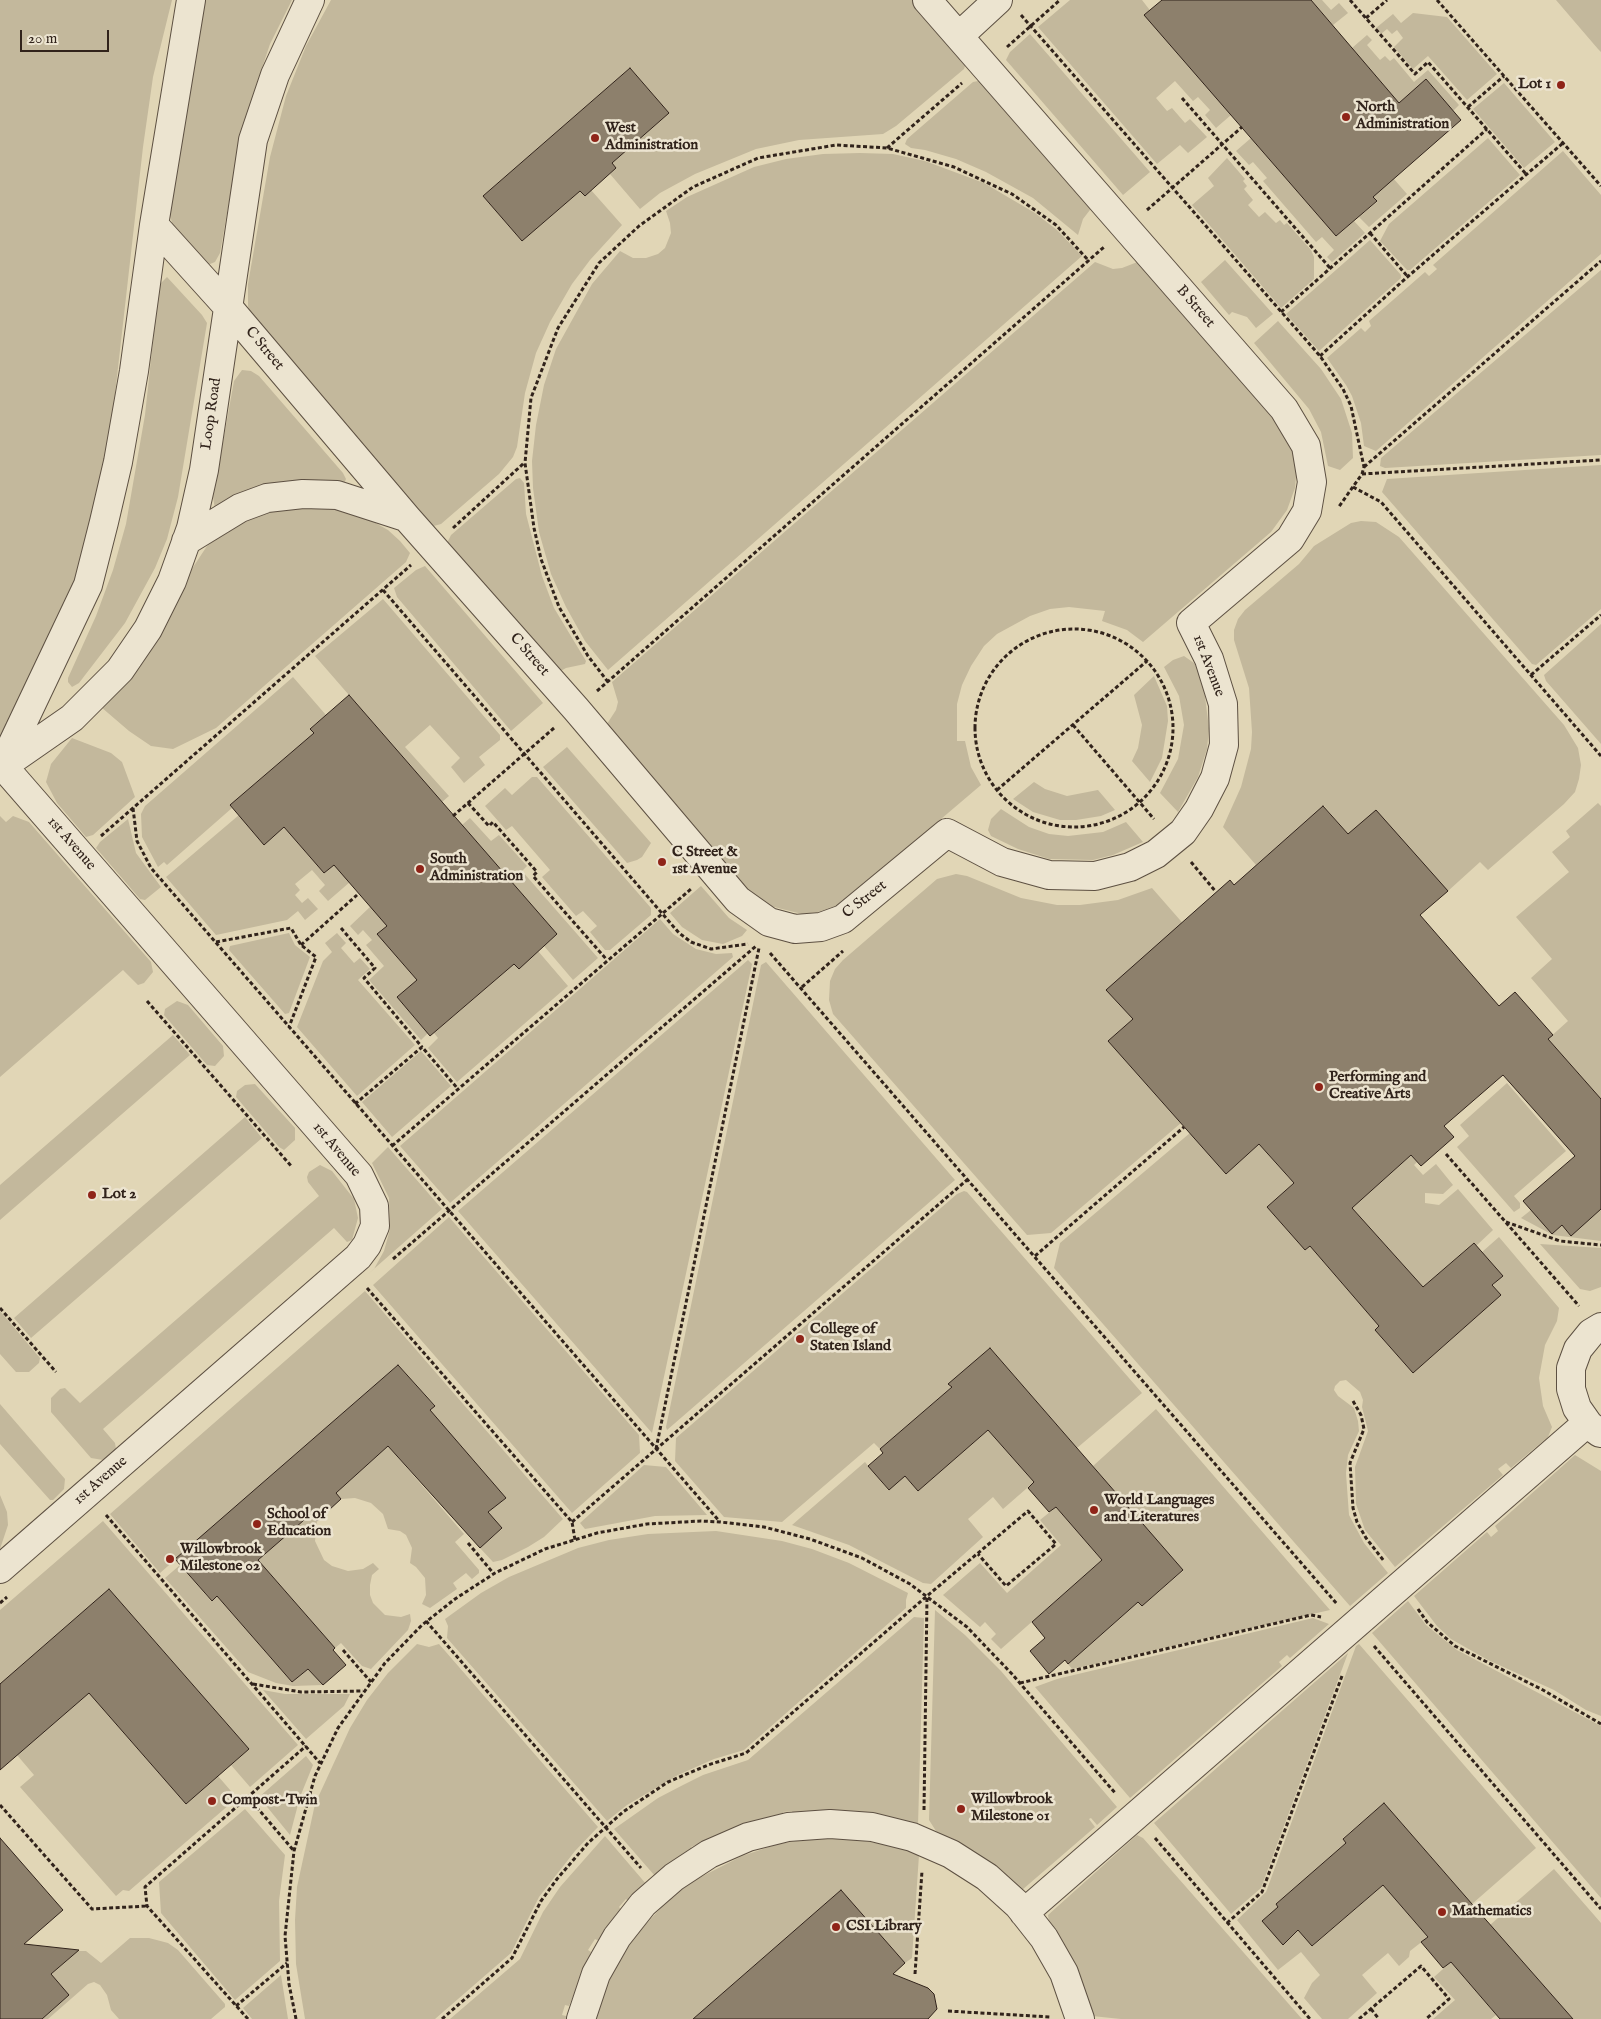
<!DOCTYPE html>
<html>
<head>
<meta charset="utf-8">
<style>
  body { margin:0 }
  #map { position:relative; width:1601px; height:2019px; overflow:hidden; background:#e1d6b6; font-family:"IM FELL English",serif }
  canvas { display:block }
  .scale { position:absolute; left:20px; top:30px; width:89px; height:22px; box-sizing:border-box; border:2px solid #31231b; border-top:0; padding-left:6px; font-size:15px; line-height:18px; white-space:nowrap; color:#31231b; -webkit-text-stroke:4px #ece4d0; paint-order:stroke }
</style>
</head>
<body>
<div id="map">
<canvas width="1601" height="2019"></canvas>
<div class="scale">20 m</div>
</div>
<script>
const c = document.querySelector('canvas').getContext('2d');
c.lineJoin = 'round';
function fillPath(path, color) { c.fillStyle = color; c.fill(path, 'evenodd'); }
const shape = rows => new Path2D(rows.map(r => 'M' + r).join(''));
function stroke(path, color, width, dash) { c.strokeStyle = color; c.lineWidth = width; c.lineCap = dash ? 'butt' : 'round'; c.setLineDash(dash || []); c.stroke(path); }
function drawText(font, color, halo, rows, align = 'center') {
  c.font = font + ' "IM FELL English",serif'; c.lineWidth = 5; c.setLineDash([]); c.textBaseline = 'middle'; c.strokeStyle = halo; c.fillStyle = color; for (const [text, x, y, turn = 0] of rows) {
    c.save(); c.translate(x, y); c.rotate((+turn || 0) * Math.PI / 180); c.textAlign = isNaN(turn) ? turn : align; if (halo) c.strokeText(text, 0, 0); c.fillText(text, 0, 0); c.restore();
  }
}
fillPath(shape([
  [0,0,172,0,153,77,143,147,108,456,71,595,10,722,0,738],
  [205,0,292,0,270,44,247,113,237,156,220,253,215,262,210,264,206,264,174,230,168,208],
  [331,0,914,0,967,60,964,69,896,126,883,134,799,140,756,149,695,174,660,193,640,209,610,174,616,168,612,163,669,113,630,68,483,196,522,241,580,191,591,190,622,225,590,260,572,284,550,322,536,353,525,393,517,447,513,457,499,474,441,524,430,527,250,316,248,306,248,284,270,157,286,96,306,46],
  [1070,0,1142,0,1231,115,1216,128,1205,115,1210,110,1198,97,1193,101,1175,81,1156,98,1167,111,1172,108,1185,123,1190,119,1207,137,1188,153,1180,145,1157,164,1038,27],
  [1311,0,1322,0,1331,10,1339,3,1348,13,1333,25],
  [1556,0,1601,0,1601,52,1598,49],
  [1413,13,1447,17,1497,74,1467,100,1428,56,1413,69,1394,47,1403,38,1397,30,1392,34,1387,29,1381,34,1376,28,1393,14,1401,23],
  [1030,34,1150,172,1123,195,1006,60,1010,52],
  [1367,35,1372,40,1367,45,1380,60,1385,56,1390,61,1394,58,1414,82,1428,70,1459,105,1453,111,1426,79,1399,103,1352,48],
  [983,80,1093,206,1083,219,1078,235,1033,198,986,172,956,159,925,150,911,148,905,144,907,139,973,82],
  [1504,83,1555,142,1524,168,1473,109],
  [1251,138,1336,236,1354,221,1365,233,1332,262,1327,257,1334,250,1322,237,1316,242,1263,181,1267,178,1253,162,1249,165,1236,151],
  [1488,138,1520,175,1410,270,1407,270,1380,241,1389,224],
  [1563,151,1601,195,1601,254,1376,451,1364,446,1361,423,1352,396,1346,385,1327,358,1361,328,1365,332,1371,326,1369,321,1425,272,1429,276,1437,269,1433,265],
  [860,153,893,154,925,161,984,183,1035,213,1057,230,1082,256,608,670,585,641,566,607,551,574,539,532,533,488,532,461,536,425,544,385,556,349,592,284,620,251,633,258,646,258,658,254,665,248,671,233,670,223,666,211,687,197,754,167,786,159,823,154],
  [1227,158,1245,179,1243,181,1247,186,1244,189,1253,200,1248,205,1259,217,1265,212,1276,223,1280,220,1284,225,1287,223,1311,250,1314,257,1314,279,1281,308,1192,205,1214,186,1208,178],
  [1393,178,1407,194,1369,227,1359,217,1377,202,1373,197],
  [1370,240,1401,275,1401,278,1319,351,1286,314],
  [1225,260,1273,314,1256,328,1247,317,1232,312,1229,315,1201,282],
  [1140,261,1273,412,1292,444,1297,466,1295,488,1287,510,1271,532,1143,642,1127,630,1102,621,1105,611,1069,607,1050,609,1030,616,997,634,984,646,971,666,962,685,957,704,957,741,965,741,971,767,981,785,841,904,818,912,802,914,770,906,743,886,605,727,616,710,618,702,612,682,1095,262,1113,269,1122,268],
  [1601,270,1601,455,1385,468,1380,466,1381,458],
  [167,277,202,315,207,323,178,497,167,539,155,568,125,623,79,683,72,687,68,682,68,678,96,616,113,570,126,524,145,415,159,285],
  [1278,321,1321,369,1341,399,1352,433,1353,458,1340,470,1328,466,1321,432,1309,409,1254,343],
  [242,370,251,371,259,376,343,473,346,479,344,484,215,509,213,497,234,381],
  [1601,465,1601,609,1536,665,1532,664,1382,492,1387,479],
  [520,478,524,483,526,514,542,576,554,608,586,661,585,664,566,668,557,673,446,545,451,535,516,479],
  [298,504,345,509,365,517,388,530,400,541,410,553,406,562,216,728,173,749,151,746,129,731,101,707,207,546,221,534,255,514],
  [1361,521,1376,522,1399,537,1564,725,1578,748,1581,765,1579,779,1575,792,1564,804,1488,870,1480,862,1448,891,1348,834,1324,806,1256,865,1223,827,1241,787,1251,749,1252,732,1249,688,1234,640,1234,630,1238,619,1245,610,1299,564,1314,546,1351,523],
  [425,566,543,703,511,731,397,597,394,588,416,570],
  [383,599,500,735,500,740,479,757,485,765,464,783,451,767,460,758,430,725,405,747,449,796,442,802,315,656],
  [1601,624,1601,744,1546,681,1544,675],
  [1184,656,1194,663,1199,671,1204,688,1209,729,1207,749,1198,777,1178,812,1160,793,1178,759,1184,725,1179,696,1164,667,1173,660],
  [1154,676,1167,706,1168,721,1162,758,1150,782,1132,761,1138,748,1142,725,1134,695],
  [293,677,326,715,310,728,314,733,230,805,232,808,167,865,164,862,158,867,142,837,141,814,145,806],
  [72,738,111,753,122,762,135,797,93,835,86,837,57,803,46,782,51,764],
  [567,747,651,843,642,857,637,860,627,863,543,767],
  [532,777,537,777,651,908,651,915,610,950,605,950,590,932,597,926,583,911,576,916,542,877,550,870,512,826,506,830,485,806,505,788,512,795],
  [1034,782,1045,789,1067,796,1098,790,1115,810,1101,816,1076,820,1060,820,1033,812,1013,799],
  [1598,803,1601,806,1601,1099,1548,1039,1568,1021,1531,978,1552,959,1516,917,1569,872,1552,852,1570,837,1566,831],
  [1001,809,1029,827,1049,834,1068,836,1103,832,1126,822,1143,842,1113,855,1093,860,1049,859,1018,849,991,836,988,830,991,819],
  [239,815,264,844,284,827,324,873,335,864,350,882,328,901,319,891,325,885,312,870,295,884,300,890,295,895,302,903,308,898,318,909,305,920,298,911,287,920,216,935,166,877],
  [0,816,6,822,13,816,29,822,151,962,153,972,144,983,138,985,123,970,0,1077],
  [470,818,491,841,499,835,527,866,522,871,598,958,573,980,544,946,557,934,462,825],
  [128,819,136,853,161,887,145,900,140,899,96,848,100,842],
  [956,874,967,876,1021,898,1057,905,1080,905,1118,900,1152,888,1187,928,1107,990,1133,1019,1108,1041,1181,1123,1051,1233,1027,1235,833,1014,829,1000,830,981,835,969,843,960,937,879],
  [701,886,729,918,747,930,742,936,723,944,702,940,682,927,670,913],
  [371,906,388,925,378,934,417,980,397,997,428,1033,421,1040,369,980,384,966,366,945,372,940,363,930,358,935,350,926],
  [660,919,673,934,696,949,716,954,732,953,733,957,450,1203,400,1146],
  [289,933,295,945,310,957,289,1013,285,1014,229,950,230,946],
  [337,933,346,943,341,948,354,963,360,958,370,969,358,980,415,1045,357,1096,297,1027,323,961,332,952,325,943],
  [538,951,568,986,457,1082,428,1048,438,1038,434,1033,514,964],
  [748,960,752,964,652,1433,458,1211],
  [766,962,955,1180,667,1430,666,1427,761,965],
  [177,1001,188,1005,223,1046,224,1056,215,1066,207,1065,164,1015,165,1009],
  [173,1035,190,1055,0,1220,0,1185],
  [421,1051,451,1086,392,1137,362,1102],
  [1507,1083,1566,1151,1514,1196,1520,1203,1520,1208,1514,1212,1457,1147,1469,1136,1460,1125],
  [255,1084,295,1128,295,1140,284,1150,279,1147,236,1097,237,1091,245,1085],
  [245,1117,262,1138,31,1338,14,1318],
  [1190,1133,1226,1174,1259,1144,1289,1178,1297,1180,1267,1207,1305,1250,1310,1246,1354,1297,1379,1326,1375,1330,1413,1373,1501,1295,1493,1285,1502,1276,1482,1252,1499,1237,1559,1308,1557,1321,1545,1345,1539,1378,1543,1406,1552,1427,1548,1437,1511,1468,1506,1463,1498,1469,1503,1475,1395,1567,1365,1530,1356,1504,1355,1467,1368,1431,1362,1407,1363,1400,1360,1392,1346,1380,1340,1381,1335,1386,1334,1390,1338,1396,1354,1408,1358,1421,1359,1431,1348,1455,1346,1473,1349,1515,1364,1543,1388,1573,1350,1606,1054,1268,1060,1243],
  [388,1147,442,1209,367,1275,374,1269,384,1251,390,1229,389,1198,372,1163],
  [1411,1155,1417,1162,1414,1165,1423,1175,1436,1164,1453,1185,1443,1194,1425,1193,1425,1203,1439,1205,1458,1189,1493,1230,1476,1246,1473,1243,1423,1287,1352,1208],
  [320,1165,332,1171,354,1199,358,1218,352,1240,347,1242,334,1228,103,1429,115,1443,116,1449,103,1460,91,1458,51,1412,51,1398,60,1389,65,1388,80,1403,319,1196,308,1182,307,1177,309,1172],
  [964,1191,967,1192,1142,1393,1077,1448,990,1348,949,1384,952,1387,880,1449,874,1443,782,1522,724,1517,675,1461,676,1438,957,1194],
  [1601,1209,1601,1241,1553,1235,1521,1218,1531,1210,1562,1225,1571,1235],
  [449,1217,639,1435,640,1453,572,1513,373,1285],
  [1540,1244,1601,1248,1601,1287,1590,1291,1580,1289],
  [365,1291,563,1519,544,1537,528,1547,502,1560,493,1562,480,1548,502,1529,488,1512,505,1498,430,1410,435,1405,398,1365,160,1573,110,1514],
  [0,1311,40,1358,39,1363,29,1372,16,1372,0,1354],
  [0,1404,65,1479,64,1489,53,1500,50,1500,0,1444],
  [1156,1409,1330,1610,1072,1669,1068,1664,1138,1602,1142,1606,1183,1571,1093,1466],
  [988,1430,1034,1482,1003,1509,993,1497,968,1519,983,1537,931,1584,923,1583,849,1545,792,1525,865,1462,888,1490,901,1479,903,1474,918,1491],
  [388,1446,464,1534,455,1542,479,1570,479,1573,472,1579,466,1573,453,1583,457,1589,430,1608,422,1604,426,1595,425,1578,416,1567,410,1563,412,1548,406,1535,400,1531,388,1529,383,1514,371,1503,355,1498,341,1499,336,1493],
  [1575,1455,1601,1471,1601,1716,1586,1710,1554,1690,1488,1660,1451,1639,1437,1626,1414,1596,1487,1532,1491,1537,1498,1531,1495,1526],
  [644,1465,666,1467,707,1515,655,1516,585,1529,580,1523],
  [0,1495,7,1512,8,1525,0,1549],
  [1056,1507,1102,1560,1001,1649,991,1639,996,1634,985,1622,980,1627,943,1595,980,1563,1007,1593,1061,1545,1040,1520],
  [311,1514,317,1521,315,1541,324,1560,332,1566,348,1571,363,1569,373,1563,379,1569,372,1575,370,1585,370,1595,373,1603,385,1615,401,1617,410,1614,411,1621,408,1630,371,1669,362,1666,341,1643,335,1648,258,1560],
  [103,1521,298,1745,250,1787,231,1765,249,1749,109,1589,0,1684,0,1610],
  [716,1531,782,1541,812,1549,849,1563,908,1593,906,1600,906,1608,744,1750,714,1759,678,1775,627,1805,607,1821,447,1638,448,1626,445,1619,481,1593,509,1577,578,1548,609,1540,648,1534],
  [180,1565,211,1601,217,1596,292,1682,312,1665,312,1672,323,1685,293,1686,276,1683,248,1672,165,1578],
  [1408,1601,1426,1625,1457,1650,1601,1726,1601,1898,1372,1633],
  [935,1610,965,1635,1001,1671,1117,1807,1097,1825,1091,1818,1089,1819,1095,1827,1022,1890,981,1856,936,1831,929,1820],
  [914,1617,924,1618,918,1825,889,1817,859,1814,793,1815,792,1811,783,1812,784,1817,702,1846,700,1843,691,1847,693,1850,655,1876,614,1829,658,1798,683,1785,703,1775,748,1760],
  [1313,1618,1329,1624,1290,1658,1287,1655,1279,1662,1282,1666,1130,1798,1035,1687,1057,1679],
  [417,1644,429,1647,439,1644,598,1827,575,1851,539,1897,511,1953,435,2019,305,2019,296,1964,295,1920,297,1887,315,1804,350,1728,367,1700,388,1673],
  [1359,1644,1536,1848,1472,1904,1384,1803,1343,1838,1346,1843,1276,1904,1284,1914,1283,1944,1295,1933,1294,1931,1297,1929,1313,1946,1383,1885,1428,1937,1410,1951,1409,1957,1399,1966,1388,1953,1362,1975,1377,1993,1348,2019,1322,2019,1304,1998,1312,1983,1320,1975,1301,1952,1278,1970,1237,1920,1266,1892,1356,1646],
  [1348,1653,1261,1888,1231,1914,1154,1823],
  [263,1690,285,1694,350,1694,344,1706,306,1739],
  [89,1693,186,1804,218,1776,237,1798,129,1891,123,1890,116,1896,20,1787,34,1775,17,1755],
  [306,1756,313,1765,300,1797,290,1835,259,1797],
  [245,1809,285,1855,279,1901,280,1961,235,2000,161,1913,159,1882],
  [1137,1835,1143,1838,1302,2019,1121,2019,1092,2016,1049,1922,1048,1915],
  [605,1836,647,1885,630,1903,626,1899,619,1907,622,1911,599,1941,595,1939,588,1950,591,1952,569,2006,565,2005,562,2015,566,2016,566,2019,450,2019,520,1959,543,1912,560,1887],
  [845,1838,903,1847,919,1855,912,1958,905,1963,841,1890,693,2019,593,2019,606,1983,636,1935,669,1899,689,1883,742,1856,778,1844,809,1839],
  [1554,1869,1601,1923,1601,2019,1573,2019,1490,1925],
  [130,1938,149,1938,168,1943,178,1950,225,2004,225,2007,211,2019,119,2019,111,2010,107,1995,100,1985,94,1982,88,1984,48,2019,42,2019,69,1995,51,1974,78,1951,86,1951,101,1963],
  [1451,1962,1496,2015,1491,2019,1433,2019,1455,2000,1434,1977],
  [281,1975,288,2019,252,2019,243,2008]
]), '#c3b89c');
const building = shape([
  [1162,0,1311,0,1399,103,1426,79,1461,120,1373,197,1377,201,1336,236,1144,15,1162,0],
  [630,68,669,113,612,163,616,168,585,196,580,191,522,241,483,196,630,68],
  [349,695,557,934,519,969,514,964,430,1036,397,997,417,980,377,934,387,926,334,865,324,873,284,827,264,845,230,805,314,733,310,729,349,695],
  [1323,806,1348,834,1376,810,1448,891,1420,915,1499,1006,1515,992,1553,1035,1548,1039,1601,1099,1601,1209,1571,1236,1562,1225,1552,1234,1523,1201,1575,1156,1503,1075,1444,1126,1454,1137,1421,1166,1411,1155,1352,1208,1423,1287,1474,1243,1503,1276,1492,1285,1501,1295,1413,1373,1375,1330,1379,1326,1354,1297,1310,1246,1305,1250,1267,1207,1294,1183,1259,1144,1226,1174,1108,1041,1133,1019,1106,990,1230,880,1234,885,1323,806],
  [990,1348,1183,1570,1142,1606,1138,1602,1068,1664,1065,1660,1049,1674,1030,1651,1045,1638,1032,1622,1102,1560,1056,1507,1049,1512,1028,1488,1034,1482,988,1430,918,1491,905,1476,889,1490,868,1466,883,1453,880,1449,952,1387,948,1384,990,1348],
  [398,1365,435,1406,430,1410,506,1498,488,1512,502,1528,480,1548,388,1446,336,1493,341,1499,317,1521,311,1514,258,1560,335,1648,333,1650,346,1665,323,1685,308,1669,292,1682,217,1596,212,1601,175,1559,398,1365],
  [109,1589,249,1749,186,1804,89,1693,0,1770,0,1684,109,1589],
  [1384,1803,1472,1904,1573,2019,1500,2019,1451,1962,1443,1968,1421,1942,1428,1937,1383,1885,1312,1946,1298,1930,1283,1945,1262,1921,1278,1907,1276,1904,1346,1843,1343,1839,1384,1803],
  [0,1838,63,1910,24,1944,79,1950,51,1974,69,1995,42,2019,0,2019,0,1838],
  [841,1890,905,1963,893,1974,928,1988,934,1994,937,2009,928,2019,693,2019,841,1890]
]);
fillPath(building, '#8d806c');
stroke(building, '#31231b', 1);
const minor = shape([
  [959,36,998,0],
  [154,225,228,307,407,518,576,709,738,900,769,922,795,929,821,927,843,919,947,833,1002,862,1049,875,1095,876,1130,867,1156,854,1183,832,1199,809,1215,778,1224,745,1223,704,1209,659,1191,623,1290,539,1307,511,1312,482,1306,446,1284,409,927,0],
  [186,541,240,508,267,498,303,494,337,495,405,517],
  [3,764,88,585,104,522,118,462,134,371,154,225,191,0],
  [3,766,72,718,120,670,148,629,172,581,191,528,204,470,253,140,275,75,310,0],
  [1600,1433,1589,1425,1577,1408,1571,1389,1571,1368,1578,1349,1591,1333,1601,1327],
  [0,1569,358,1257,367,1245,375,1226,374,1206,359,1175,3,766],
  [1024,1913,1587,1423],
  [581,2019,596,1974,617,1937,643,1904,674,1877,709,1854,748,1837,788,1827,830,1824,872,1827,912,1837,951,1854,987,1877,1018,1905,1044,1938,1064,1973,1080,2019]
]);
stroke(minor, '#5d5042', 30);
stroke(shape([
  [1350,0,1415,74,1428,62,1526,174],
  [1437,0,1601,186],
  [1021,15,1320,356,1343,389,1351,406,1364,467,1362,474,1338,508],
  [1366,18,1387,0],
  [1007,47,1060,0],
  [1182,98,1330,268],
  [1468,107,1504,76],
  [887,148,962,83],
  [1147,210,1242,127],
  [1370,233,1408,277],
  [1281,312,1487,129],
  [1320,356,1405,279,1563,143],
  [1364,467,1601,261],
  [1362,474,1601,460],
  [1353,487,1381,502,1601,756],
  [453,528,524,463],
  [383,590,679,933,691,942,711,949,748,944],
  '975 728a99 99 0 1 1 198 0a99 99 0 1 1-198 0Z',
  [1531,675,1601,615],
  [608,682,588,656,559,607,541,559,534,528,525,463,531,398,558,328,599,263,639,226,693,187,758,158,836,145,887,148,954,167,1012,194,1056,225,1089,261],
  [597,691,1104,247],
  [1073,725,1154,819],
  [997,790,1147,661],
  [468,803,489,826,493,822,537,872,533,876,607,960],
  [133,808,137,841,151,868,720,1522],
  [453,816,554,728],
  [101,836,411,565],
  [1191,862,1216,892],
  [341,928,375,968,364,978,422,1047],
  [216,942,291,928,301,945,316,957,289,1027],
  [301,945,357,895],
  [770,953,1337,1604],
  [802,987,843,951],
  [147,1001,292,1167],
  [355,1104,422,1047,458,1089],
  [392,1146,691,889],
  [1446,1154,1579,1306],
  [1506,1222,1560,1241,1601,1245],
  [1035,1256,1184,1127],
  [393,1259,756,946],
  [367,1288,572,1522,575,1540],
  [0,1308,56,1372],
  [1353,1401,1361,1415,1364,1429,1350,1463,1353,1508,1357,1522,1366,1538,1384,1561],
  [656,1449,759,948],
  [106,1515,320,1763],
  [572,1522,968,1179],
  [468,1543,494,1574],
  [0,1603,7,1597],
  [1418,1609,1427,1622,1455,1646,1543,1690,1601,1724],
  [426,1621,641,1868],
  [1374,1646,1601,1909],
  [343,1650,371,1682],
  [1020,1683,1311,1615,1321,1617],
  [253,1684,301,1692,363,1691],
  [248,1797,294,1851],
  [0,1805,92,1909,147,1906],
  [924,1810,927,1597],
  [1155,1838,1310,2019],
  [1227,1923,1262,1892,1342,1676],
  [915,1974,922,1871],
  [236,2006,287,1963],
  [1371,2009,1379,2019],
  [948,2011,1050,2017],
  [248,2019,147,1906,145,1887,306,1746],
  [296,2019,289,1984,285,1936,294,1851,315,1776,338,1728,385,1663,422,1625,455,1599,495,1573,545,1549,597,1533,647,1524,701,1521,720,1522,764,1527,810,1539,862,1558,910,1584,967,1627,1012,1674,1116,1794],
  [442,2019,512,1958,541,1901,557,1879,588,1843,623,1812,668,1782,708,1765,746,1753,927,1596,1028,1511,1056,1544,1006,1586,978,1554],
  [1359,2019,1421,1966,1449,1999,1426,2019]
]), '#31231b', 3, [4, 2.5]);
stroke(minor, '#ece4d0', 28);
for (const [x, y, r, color] of [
  [1561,85,5,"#8f2418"],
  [1346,117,5,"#8f2418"],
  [595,138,5,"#8f2418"],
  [662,862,5,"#8f2418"],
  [420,869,5,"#8f2418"],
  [1319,1087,5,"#8f2418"],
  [92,1195,5,"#8f2418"],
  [800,1339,5,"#8f2418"],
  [1094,1510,5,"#8f2418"],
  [257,1524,5,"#8f2418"],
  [170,1559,5,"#8f2418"],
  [212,1801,5,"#8f2418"],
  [961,1809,5,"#8f2418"],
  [1442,1912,5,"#8f2418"],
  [836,1927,5,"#8f2418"]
]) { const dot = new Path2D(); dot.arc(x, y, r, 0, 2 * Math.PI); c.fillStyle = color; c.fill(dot); stroke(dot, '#ece4d0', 2); }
drawText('bold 15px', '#31231b', '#ece4d0', [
  ["Lot 1",1551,85,"right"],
  ["North",1356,108],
  ["Administration",1356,125],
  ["West",605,129],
  ["Administration",605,146],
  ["C Street &",672,853],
  ["1st Avenue",672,870],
  ["South",430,860],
  ["Administration",430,877],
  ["Performing and",1329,1078],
  ["Creative Arts",1329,1095],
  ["Lot 2",102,1195],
  ["College of",810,1330],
  ["Staten Island",810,1347],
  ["World Languages",1104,1501],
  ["and Literatures",1104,1518],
  ["School of",267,1515],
  ["Education",267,1532],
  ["Willowbrook",180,1550],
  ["Milestone 02",180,1567],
  ["Willowbrook",971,1800],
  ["Milestone 01",971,1817],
  ["Compost-Twin",222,1801],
  ["Mathematics",1452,1912],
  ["CSI Library",846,1927]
], 'left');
drawText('15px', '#31231b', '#ece4d0', [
  ["B Street",1195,307,49],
  ["C Street",264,349,50],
  ["Loop Road",212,414,-82],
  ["C Street",529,655,49],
  ["1st Avenue",1208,666,69],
  ["1st Avenue",71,844,49],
  ["C Street",865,900,-38],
  ["1st Avenue",336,1150,50],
  ["1st Avenue",101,1481,-41]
]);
</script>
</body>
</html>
